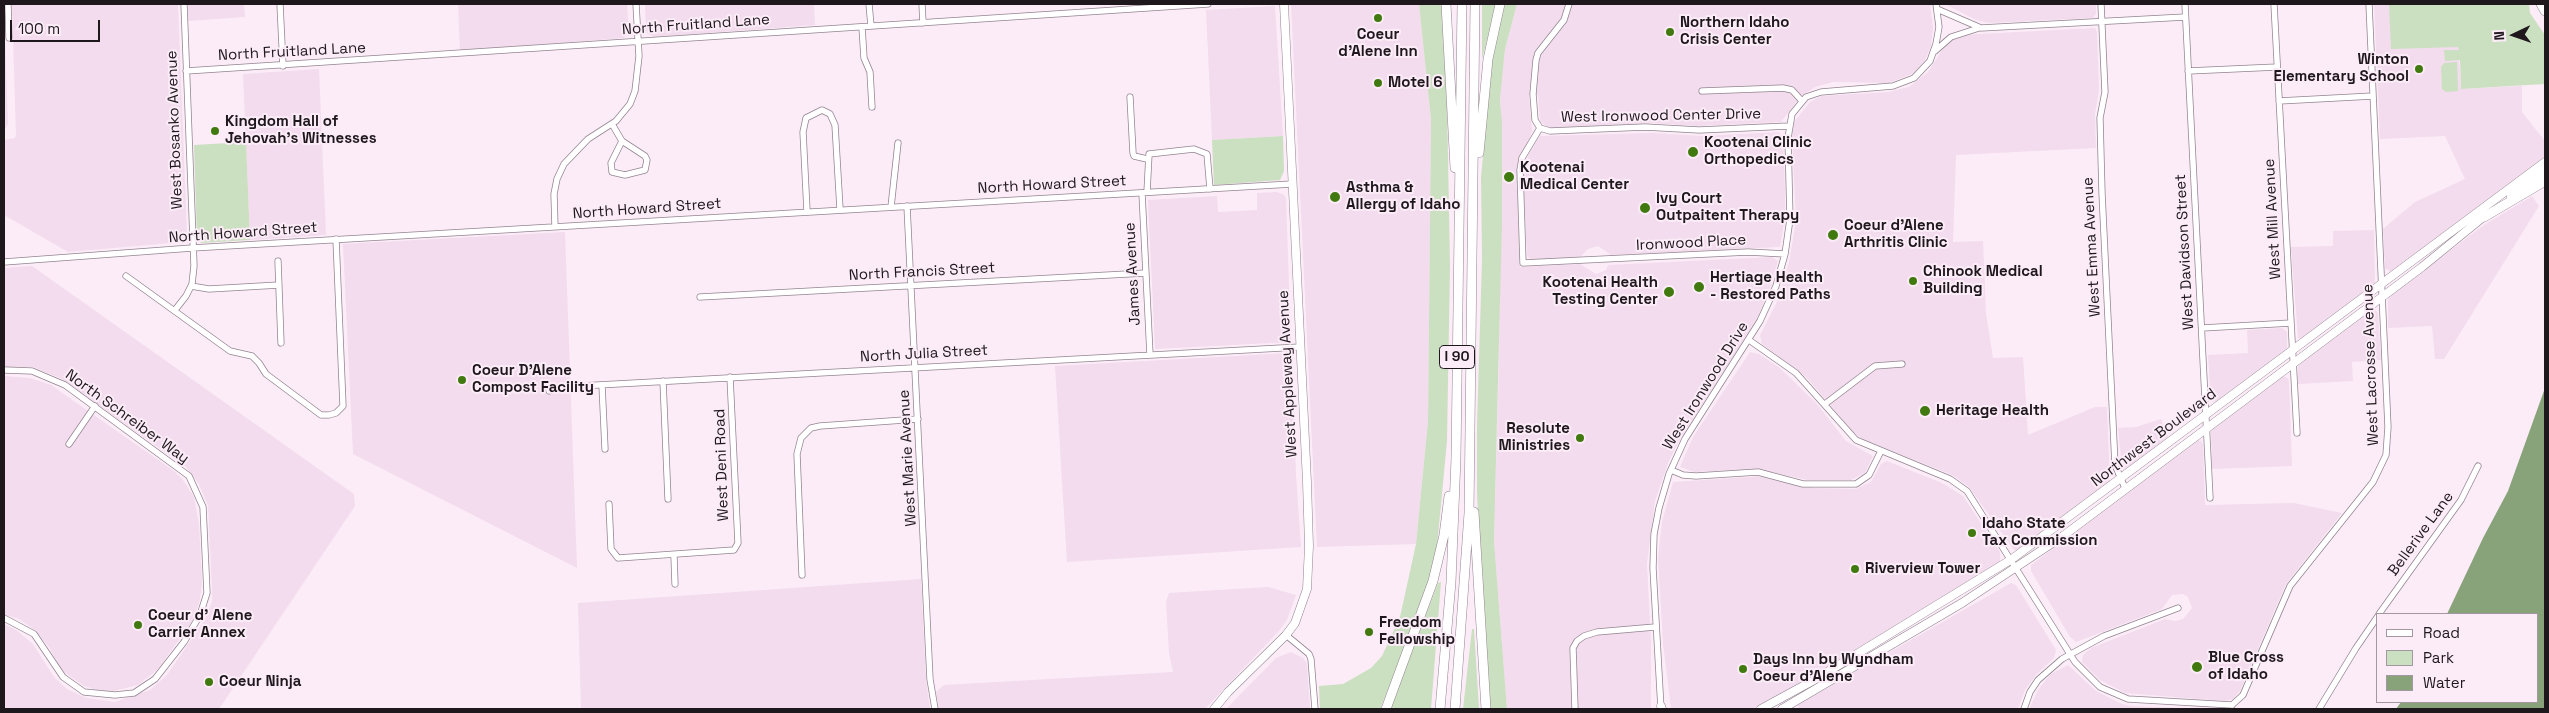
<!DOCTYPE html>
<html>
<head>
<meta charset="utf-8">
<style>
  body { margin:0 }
  #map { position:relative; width:2549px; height:713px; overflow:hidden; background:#fcecf8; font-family:"Space Grotesk",sans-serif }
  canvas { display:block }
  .frame { position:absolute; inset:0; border:5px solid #1e181c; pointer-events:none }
  .legend { position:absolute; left:2376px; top:613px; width:162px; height:90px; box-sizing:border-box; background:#fcecf8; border:1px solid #a397a0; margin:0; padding:6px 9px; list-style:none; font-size:15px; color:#1e181c }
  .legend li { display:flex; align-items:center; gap:10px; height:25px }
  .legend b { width:25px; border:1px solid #a397a0 }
  .north { position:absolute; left:2489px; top:10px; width:50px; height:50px; -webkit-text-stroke:4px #fcecf8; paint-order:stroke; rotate:267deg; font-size:14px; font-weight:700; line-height:20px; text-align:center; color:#1e181c }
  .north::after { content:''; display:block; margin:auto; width:18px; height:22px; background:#1e181c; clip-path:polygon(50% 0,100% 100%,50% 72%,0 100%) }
  .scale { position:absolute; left:10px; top:20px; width:90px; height:22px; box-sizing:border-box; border:2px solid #1e181c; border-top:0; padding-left:6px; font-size:15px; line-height:18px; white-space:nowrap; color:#1e181c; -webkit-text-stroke:4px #fcecf8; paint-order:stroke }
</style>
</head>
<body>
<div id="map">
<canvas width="2549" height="713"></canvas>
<div class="frame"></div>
<ul class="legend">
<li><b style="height:6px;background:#fff"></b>Road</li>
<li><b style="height:14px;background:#cbe0c0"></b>Park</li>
<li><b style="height:14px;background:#88a27a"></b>Water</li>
</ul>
<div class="north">N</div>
<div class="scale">100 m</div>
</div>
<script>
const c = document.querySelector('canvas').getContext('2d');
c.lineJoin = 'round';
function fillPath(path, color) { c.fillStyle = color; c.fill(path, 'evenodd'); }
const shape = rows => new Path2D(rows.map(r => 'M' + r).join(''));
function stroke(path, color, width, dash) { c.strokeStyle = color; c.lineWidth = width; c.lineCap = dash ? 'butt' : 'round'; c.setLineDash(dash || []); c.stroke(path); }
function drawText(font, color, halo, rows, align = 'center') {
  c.font = font + ' "Space Grotesk",sans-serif'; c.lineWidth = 4; c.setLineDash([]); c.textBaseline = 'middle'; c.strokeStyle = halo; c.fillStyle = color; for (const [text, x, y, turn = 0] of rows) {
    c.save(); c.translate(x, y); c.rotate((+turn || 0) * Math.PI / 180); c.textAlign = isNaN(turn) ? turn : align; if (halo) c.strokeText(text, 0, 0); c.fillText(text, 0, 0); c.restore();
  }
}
fillPath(shape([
  [4,4,8,124,4,131],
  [12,4,178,4,187,235,183,242,68,252,4,215,4,140,15,138,16,135],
  [188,4,244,4,245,17,188,21],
  [458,4,627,4,629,33,624,38,460,51],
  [645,4,814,4,815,25,654,37,648,34,646,31],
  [1291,4,1419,4,1431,120,1428,421,1416,544,1317,547],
  [1517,4,1930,4,1933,27,1931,46,1925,60,1914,73,1889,83,1833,82,1815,87,1800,97,1781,122,1696,126,1654,123,1548,128,1540,121,1538,95,1529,95,1532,131,1517,171,1520,267,1580,264,1596,274,1606,270,1608,265,1772,257,1778,261,1771,285,1757,319,1680,439,1668,463,1655,501,1647,564,1651,642,1651,709,1507,709,1494,541,1499,358,1501,112,1500,100,1505,49],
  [1945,4,2096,4,2096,14,2093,18,1989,23,1976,20],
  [2374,4,2456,4,2461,89,2522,86,2522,112,2545,141,2545,159,2393,273,2385,268,2383,229,2415,202,2465,179,2445,136,2380,139],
  [1275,6,1283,136,1212,140,1206,10],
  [2095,28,2097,32,2099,90,2095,114,2096,148,1956,155,1953,242,1983,241,1986,313,1993,358,2023,357,2028,435,2095,407,2107,407,2110,483,2019,550,2014,550,1969,487,1952,475,1862,439,1852,431,1807,378,1762,344,1760,335,1776,304,1789,262,1796,221,1792,136,1794,122,1810,102,1821,96,1888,92,1909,87,1928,72,1946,44,1959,35],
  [319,69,326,235,250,240,243,74],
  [1779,132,1783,137,1785,191,1785,216,1780,247,1611,255,1598,246,1588,249,1579,258,1532,260,1527,256,1523,176,1528,156,1540,136,1653,133,1704,136],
  [1276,192,1283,194,1286,198,1291,342,1155,349,1148,200,1217,196,1218,212,1257,210,1257,193],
  [2532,196,2539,206,2444,359,2435,359,2432,326,2388,328,2388,299,2391,295,2484,225],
  [2374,230,2375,285,2301,339,2298,338,2291,247,2333,246,2333,231],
  [565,232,577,568,353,454,343,244],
  [32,266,354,494,355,506,219,709,4,709,4,624,16,630,33,644,54,677,67,689,86,698,115,702,150,690,167,675,204,621,212,602,212,589,208,506,199,484,186,467,60,378,33,367,4,367,4,268],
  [2375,309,2378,314,2381,360,2352,362,2353,381,2298,384,2298,364,2371,310],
  [2282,328,2287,332,2287,351,2218,403,2211,401,2208,355,2248,353,2247,330],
  [1750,352,1759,354,1780,368,1817,404,1846,441,1873,456,1865,473,1851,480,1808,480,1757,469,1694,472,1680,467,1693,437],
  [1288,353,1292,356,1296,475,1301,547,1067,562,1055,366],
  [4,376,30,378,51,385,174,471,183,480,194,497,199,524,202,583,199,604,191,623,158,669,138,685,114,691,101,691,84,686,61,670,49,647,32,628,19,619,4,614],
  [2283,376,2288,378,2289,382,2292,466,2212,469,2211,430],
  [2161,419,2169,439,2126,470,2122,469,2118,428,2136,427],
  [2197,440,2201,441,2203,445,2205,505,2294,503,2342,513,2286,584,2240,691,2233,699,2224,701,2125,693,2100,680,2082,662,2083,655,2091,648,2165,619,2175,621,2183,619,2192,608,2188,597,2183,594,2172,595,2162,609,2076,642,2070,637,2031,571,2031,565],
  [1887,461,1942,483,1963,496,2000,552,2000,562,1807,681,1755,709,1671,709,1663,643,1658,558,1662,522,1673,482,1763,476,1813,488,1856,489,1871,482,1881,464],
  [921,579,926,679,930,709,581,709,578,603],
  [2011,583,2016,585,2056,650,2054,658,2036,675,2025,690,2018,709,1799,709,1797,705],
  [1268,587,1296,595,1287,620,1279,631,1205,709,939,709,936,692,944,685,1173,672,1169,653,1166,602,1169,593],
  [1291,652,1303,658,1307,664,1310,709,1226,709,1276,658],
  [2068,665,2096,691,2122,704,2131,706,2205,709,2029,709,2038,690,2045,681,2051,674]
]), '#f2dced');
fillPath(shape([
  [1419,4,1442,4,1446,47,1450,266,1447,441,1436,557,1413,629,1380,709,1320,709,1319,686,1343,684,1371,668,1382,656,1400,617,1416,544,1428,421,1431,120],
  [1482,4,1497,4,1482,59],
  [1505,4,1517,4,1505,49,1500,100,1502,124,1502,221,1494,541,1507,709,1490,709,1481,594,1477,491,1477,426,1482,259,1481,177,1493,48],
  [2389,4,2529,4,2530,13,2545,35,2545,84,2461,89,2460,60,2445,61,2444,50,2459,50,2458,47,2391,49],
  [2457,62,2458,91,2446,92,2442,89,2441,67,2444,63],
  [1283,136,1284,171,1280,180,1214,185,1212,140],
  [246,142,250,240,201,243,197,238,194,145],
  [1441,582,1431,709,1390,709,1438,583],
  [1472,629,1474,629,1479,709,1463,709]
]), '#cbe0c0');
fillPath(shape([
  [2545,388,2545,709,2396,709,2401,702,2538,702,2538,614,2447,614,2483,538,2508,491]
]), '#88a27a');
const minor = shape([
  [8,4,9,38],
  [280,4,283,66],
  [869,4,871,26],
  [922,4,923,23],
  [1569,4,1564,20,1538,53,1536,60,1533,94,1535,120,1540,128,1550,131,1645,127,1699,130,1789,126],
  [2101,4,2105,92,2100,118,2102,193,2115,465,2125,488],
  [2185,4,2210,498],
  [2274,4,2297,433],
  [1937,9,1981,28,2185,17],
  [862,27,864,58,870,72,872,107],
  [1935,51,1951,37,1979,28],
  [186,71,1208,4],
  [2188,71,2277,67],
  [1702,91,1783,88,1792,90,1802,101],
  [1130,97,1133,153,1134,156,1147,159],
  [2279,101,2373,96],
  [612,124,622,141,645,156,647,160,645,170,625,175,612,172,611,163,622,141],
  [1540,128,1522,158,1520,170,1523,263,1748,252,1785,254],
  [1147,192,1149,154,1194,149,1207,154,1210,189],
  [1142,193,1150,355],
  [907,206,930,679,935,709],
  [891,207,898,143],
  [807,211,803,132,806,118,822,110,830,114,835,125,840,209],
  [555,227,554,194,557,179,564,164,588,139,616,121,630,104,635,91,639,56,636,4],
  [278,261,281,343],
  [4,262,192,248,1292,184],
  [126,276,230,351,252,356,259,363,266,374,321,415,329,415,336,413,343,406,336,239],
  [191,286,209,289,279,285],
  [700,297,1146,273],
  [175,310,186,296,192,284,194,266,184,4],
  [2202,328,2291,323],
  [1749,340,1796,373,1856,440,1950,479,1967,491,2075,662,2100,687,2128,699,2232,705],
  [4,370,32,371,65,385,189,476,203,507,207,593,200,615,184,642,155,679,134,693,115,695,84,692,63,677,34,634,4,618],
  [663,381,668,499],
  [602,385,605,449],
  [549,391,561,387,1300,347],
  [1825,404,1875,366,1902,364],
  [69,444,95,406],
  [1671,470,1683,475,1696,476,1758,472,1803,484,1856,484,1869,475,1881,451],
  [609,504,611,549,618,558,734,550,738,543,730,377],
  [674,556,675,584],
  [802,575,797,454,801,438,811,428,820,426,918,419],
  [2379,614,2461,500,2478,466],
  [1286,635,1309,654,1311,659,1315,709],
  [2232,705,2243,695,2290,586,2373,482,2386,455,2388,427,2369,4],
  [1575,709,1573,648,1577,641,1584,636,1597,632,1655,627],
  [1661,709,1653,568,1654,534,1659,508,1669,474,1685,439,1760,321,1776,286,1785,254,1790,219,1788,138,1792,114,1806,97,1821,92,1893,86,1914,78,1930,61,1936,44,1939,27,1936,4],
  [2024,709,2030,692,2038,680,2062,659,2104,636,2178,608],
  [2319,709,2356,648,2378,616]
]);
const major = shape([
  [2511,197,2545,171],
  [1661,706,1662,709],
  [1214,709,1228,692,1286,635,1295,623,1307,589,1309,546,1307,482,1284,4],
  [1761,709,1816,679,2012,559,2545,162],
  [1782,709,1962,603,2063,536,2422,267,2487,214]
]);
const highway = shape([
  [1446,4,1455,168],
  [2541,4,2545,11],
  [1479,153,1488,59,1500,4],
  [2484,217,2545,181],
  [1474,512,1486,709],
  [1386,709,1433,581,1444,535,1449,496],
  [1440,709,1451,582,1456,458,1462,4],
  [1455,709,1469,513,1475,4]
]);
stroke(minor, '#92848f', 7);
stroke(major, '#92848f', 9);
stroke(highway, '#92848f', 10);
stroke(minor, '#fff', 5.5);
stroke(major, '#fff', 8);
stroke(highway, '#fff', 9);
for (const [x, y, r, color] of [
  [1378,18,5,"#40790e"],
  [1670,32,5,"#40790e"],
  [2419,69,5,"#40790e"],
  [1378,83,5,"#40790e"],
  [215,131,5,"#40790e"],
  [1693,152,6,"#40790e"],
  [1509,177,6,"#40790e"],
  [1335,197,6,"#40790e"],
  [1645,208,6,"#40790e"],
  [1833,235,6,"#40790e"],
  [1913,281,5,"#40790e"],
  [1699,287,6,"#40790e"],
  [1669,292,6,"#40790e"],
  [462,380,5,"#40790e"],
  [1925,411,6,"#40790e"],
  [1580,438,5,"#40790e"],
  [1972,533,5,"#40790e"],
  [1855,569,5,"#40790e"],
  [138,625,5,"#40790e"],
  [1369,632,5,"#40790e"],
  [2197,667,6,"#40790e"],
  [1743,669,5,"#40790e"],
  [209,682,5,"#40790e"]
]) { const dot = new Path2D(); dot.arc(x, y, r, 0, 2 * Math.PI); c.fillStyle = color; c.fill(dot); stroke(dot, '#fcecf8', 2); }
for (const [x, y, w] of [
  [1457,357,35]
]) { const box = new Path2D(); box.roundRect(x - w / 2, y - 11.5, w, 23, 4); c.fillStyle = '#fcecf8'; c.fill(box); stroke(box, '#1e181c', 1); }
drawText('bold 14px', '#1e181c', null, [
  ["I 90",1457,357]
]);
drawText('bold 15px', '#1e181c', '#fcecf8', [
  ["Northern Idaho",1680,23],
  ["Crisis Center",1680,40],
  ["Coeur",1378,35,"center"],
  ["d'Alene Inn",1378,52,"center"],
  ["Winton",2409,60,"right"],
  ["Elementary School",2409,77,"right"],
  ["Motel 6",1388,83],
  ["Kingdom Hall of",225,122],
  ["Jehovah's Witnesses",225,139],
  ["Kootenai Clinic",1704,143],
  ["Orthopedics",1704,160],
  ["Kootenai",1520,168],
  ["Medical Center",1520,185],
  ["Asthma &",1346,188],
  ["Allergy of Idaho",1346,205],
  ["Ivy Court",1656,199],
  ["Outpaitent Therapy",1656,216],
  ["Coeur d'Alene",1844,226],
  ["Arthritis Clinic",1844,243],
  ["Chinook Medical",1923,272],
  ["Building",1923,289],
  ["Hertiage Health",1710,278],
  ["- Restored Paths",1710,295],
  ["Kootenai Health",1658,283,"right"],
  ["Testing Center",1658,300,"right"],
  ["Coeur D'Alene",472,371],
  ["Compost Facility",472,388],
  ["Heritage Health",1936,411],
  ["Resolute",1570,429,"right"],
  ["Ministries",1570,446,"right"],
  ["Idaho State",1982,524],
  ["Tax Commission",1982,541],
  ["Riverview Tower",1865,569],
  ["Coeur d' Alene",148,616],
  ["Carrier Annex",148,633],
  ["Freedom",1379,623],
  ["Fellowship",1379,640],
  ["Blue Cross",2208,658],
  ["of Idaho",2208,675],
  ["Days Inn by Wyndham",1753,660],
  ["Coeur d'Alene",1753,677],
  ["Coeur Ninja",219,682]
], 'left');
drawText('15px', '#1e181c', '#fcecf8', [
  ["North Fruitland Lane",696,25,-4],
  ["North Fruitland Lane",292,52,-3],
  ["West Ironwood Center Drive",1661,116,-1],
  ["West Bosanko Avenue",175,130,-92],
  ["North Howard Street",1052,185,-3],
  ["North Howard Street",647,209,-4],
  ["West Mill Avenue",2273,219,-93],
  ["North Howard Street",243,233,-4],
  ["Ironwood Place",1691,243,-3],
  ["West Emma Avenue",2092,247,-93],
  ["West Davidson Street",2185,252,-93],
  ["North Francis Street",922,272,-3],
  ["James Avenue",1133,274,-93],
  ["North Julia Street",924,354,-3],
  ["West Lacrosse Avenue",2371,365,-92],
  ["West Appleway Avenue",1288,374,-93],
  ["West Ironwood Drive",1706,386,-58],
  ["North Schreiber Way",127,417,36],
  ["Northwest Boulevard",2154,438,-37],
  ["West Marie Avenue",908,458,-93],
  ["West Deni Road",722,465,-92],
  ["Bellerive Lane",2421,534,-54]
]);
</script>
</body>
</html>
